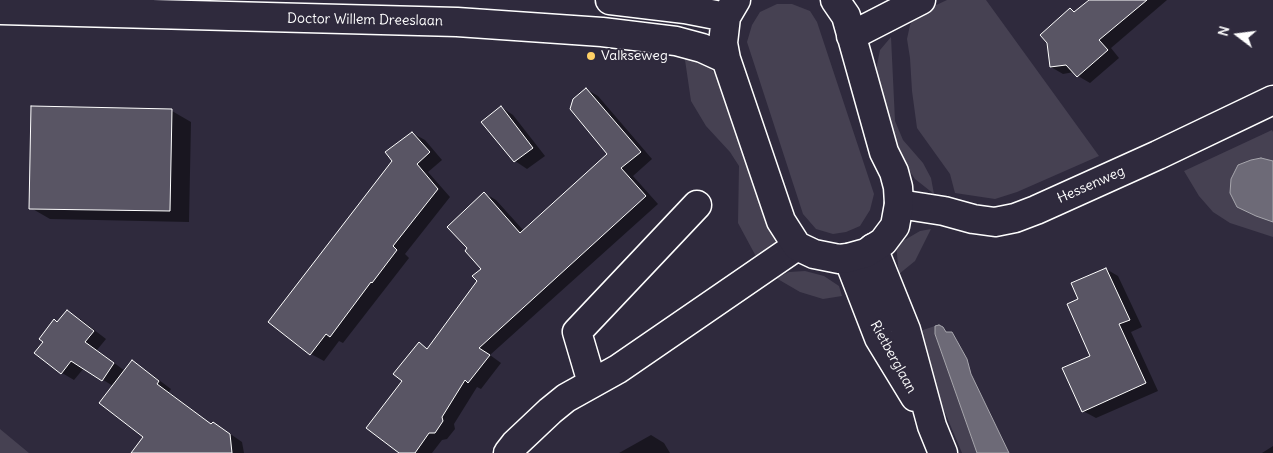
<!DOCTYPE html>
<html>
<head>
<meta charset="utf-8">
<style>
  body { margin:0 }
  #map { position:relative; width:1273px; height:453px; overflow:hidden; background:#2f2a3d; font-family:Delius,sans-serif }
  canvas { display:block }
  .north { position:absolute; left:1213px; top:10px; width:50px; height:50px; -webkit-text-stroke:4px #2f2a3d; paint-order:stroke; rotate:285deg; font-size:14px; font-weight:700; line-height:20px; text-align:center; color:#fff }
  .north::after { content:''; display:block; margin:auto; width:18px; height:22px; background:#fff; clip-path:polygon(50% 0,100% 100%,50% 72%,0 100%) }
</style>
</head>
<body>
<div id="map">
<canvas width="1273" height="453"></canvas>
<div class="north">N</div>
</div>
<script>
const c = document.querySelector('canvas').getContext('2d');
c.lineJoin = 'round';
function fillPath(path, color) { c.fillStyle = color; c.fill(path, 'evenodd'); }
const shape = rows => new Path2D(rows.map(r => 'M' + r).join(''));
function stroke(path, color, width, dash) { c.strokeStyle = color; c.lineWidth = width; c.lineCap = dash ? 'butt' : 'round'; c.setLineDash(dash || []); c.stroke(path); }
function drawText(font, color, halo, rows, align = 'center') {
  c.font = font + ' Delius,sans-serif'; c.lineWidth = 4; c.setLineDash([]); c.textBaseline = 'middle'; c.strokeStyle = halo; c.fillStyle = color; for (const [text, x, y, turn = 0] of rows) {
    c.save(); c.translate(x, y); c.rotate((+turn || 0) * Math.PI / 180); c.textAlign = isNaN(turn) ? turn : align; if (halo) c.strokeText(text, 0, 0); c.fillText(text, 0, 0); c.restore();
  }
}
fillPath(shape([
  [947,0,986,0,1099,156,1017,192,995,199,955,193,950,174,917,128,912,91,910,58,907,39,910,25,915,15],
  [777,4,792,4,810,11,817,22,874,194,870,210,860,226,846,232,833,234,816,229,803,214,747,42,752,25,760,12],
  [891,37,895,121,903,140,923,163,931,178,934,194,915,179,896,151,874,80,880,50],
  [684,53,706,63,725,86,756,173,763,213,778,248,759,262,738,223,739,166,730,152,706,126,691,101],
  [1272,130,1273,132,1273,237,1230,223,1213,212,1199,196,1184,171],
  [931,229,915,261,899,274,896,245,920,231],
  [805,271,824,276,839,286,842,296,823,299,800,292,776,278,789,272],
  [935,326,935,334,977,453,962,453,941,403,920,331],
  [0,429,29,453,0,453]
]), '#464152');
const water = shape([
  [1261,158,1273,161,1273,222,1256,216,1237,207,1230,193,1231,179,1238,165,1251,160,1261,158],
  [939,325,943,327,946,332,952,332,967,359,971,374,1009,453,977,453,935,334,935,326,939,325]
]);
fillPath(water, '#6d6a77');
stroke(water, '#a7a6ad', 1);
fillPath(shape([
  [1088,0,1167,0,1111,48,1119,58,1090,83,1078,76,1074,72,1063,74,1051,67,1070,9,1075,12],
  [586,89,598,96,652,159,633,176,658,204,490,355,501,363,481,389,477,387,454,424,455,429,447,439,442,440,432,453,401,453,419,344,428,349,478,281,483,269,484,193,496,200,524,231,609,154],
  [501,107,513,115,545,156,527,169,515,161,483,122],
  [172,111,191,122,189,222,50,219,31,208],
  [412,133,425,140,442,160,428,172,450,197,405,254,409,258,343,343,339,341,324,361,311,354,269,321,394,160],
  [1106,269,1118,276,1142,327,1131,332,1158,391,1096,418,1083,411,1092,357,1080,299],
  [67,312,80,319,106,339,97,350,125,371,132,362,144,369,171,389,169,392,212,425,213,423,226,431,242,442,244,453,164,453,113,386,84,368,74,380,62,373,58,323],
  [651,435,664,443,670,453,619,453],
  [1273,446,1273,453,1262,453]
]), '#0007');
const building = shape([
  [1089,0,1147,0,1099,40,1108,50,1077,77,1066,65,1050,67,1047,43,1040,35,1070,8,1074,12,1089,0],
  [586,88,641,152,621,168,646,196,479,348,490,355,468,383,465,380,442,417,443,421,435,433,429,433,415,453,399,453,366,428,402,381,393,374,419,342,427,349,477,281,472,276,481,269,465,251,467,248,447,227,484,192,520,233,607,154,570,109,573,99,586,88],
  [31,106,172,109,170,211,29,209,31,106],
  [501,106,533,148,514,162,481,122,501,106],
  [412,132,430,152,417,164,438,189,393,246,397,250,372,283,371,282,330,337,326,334,310,355,268,322,392,161,385,152,412,132],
  [1106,268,1130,320,1119,324,1146,383,1082,412,1062,368,1090,356,1067,304,1078,299,1071,283,1106,268],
  [67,310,94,331,85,342,114,363,102,381,71,361,61,374,34,353,43,342,39,339,54,319,57,322,67,310],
  [132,360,159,381,157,384,211,424,213,422,230,434,232,453,131,453,143,437,99,403,132,360]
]);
fillPath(building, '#595564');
stroke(building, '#fff', 1);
const minor = shape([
  [899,204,944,211,973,219,995,222,1015,218,1036,210,1158,155,1273,100],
  [873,248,906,330,932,426,943,453],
  [848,258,879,338,915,397],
  [592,383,577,332,697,205],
  [508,453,515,444,550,411,566,398,618,369,797,246]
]);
const major = shape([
  [610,0,685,9,726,17],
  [736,0,726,17,723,43,726,59,781,221,797,246,814,254,839,259,848,258,866,253,883,242,895,226,899,204,898,187,894,172,884,152,846,16,835,0],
  [0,10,457,22,602,32,676,41,702,48,726,59],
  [851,36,921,0]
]);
stroke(minor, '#fff', 31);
stroke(major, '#fff', 31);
stroke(minor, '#2f2a3d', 28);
stroke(major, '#2f2a3d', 28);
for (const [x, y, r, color] of [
  [591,56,5,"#ffd166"]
]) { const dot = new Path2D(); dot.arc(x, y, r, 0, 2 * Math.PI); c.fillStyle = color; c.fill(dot); stroke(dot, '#2f2a3d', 2); }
drawText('14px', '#fff', '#2f2a3d', [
  ["Doctor Willem Dreeslaan",365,20,1],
  ["Hessenweg",1091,185,-24],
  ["Rietberglaan",893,357,61]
]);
drawText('14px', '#fff', '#2f2a3d', [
  ["Valkseweg",601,56]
], 'left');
</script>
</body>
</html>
